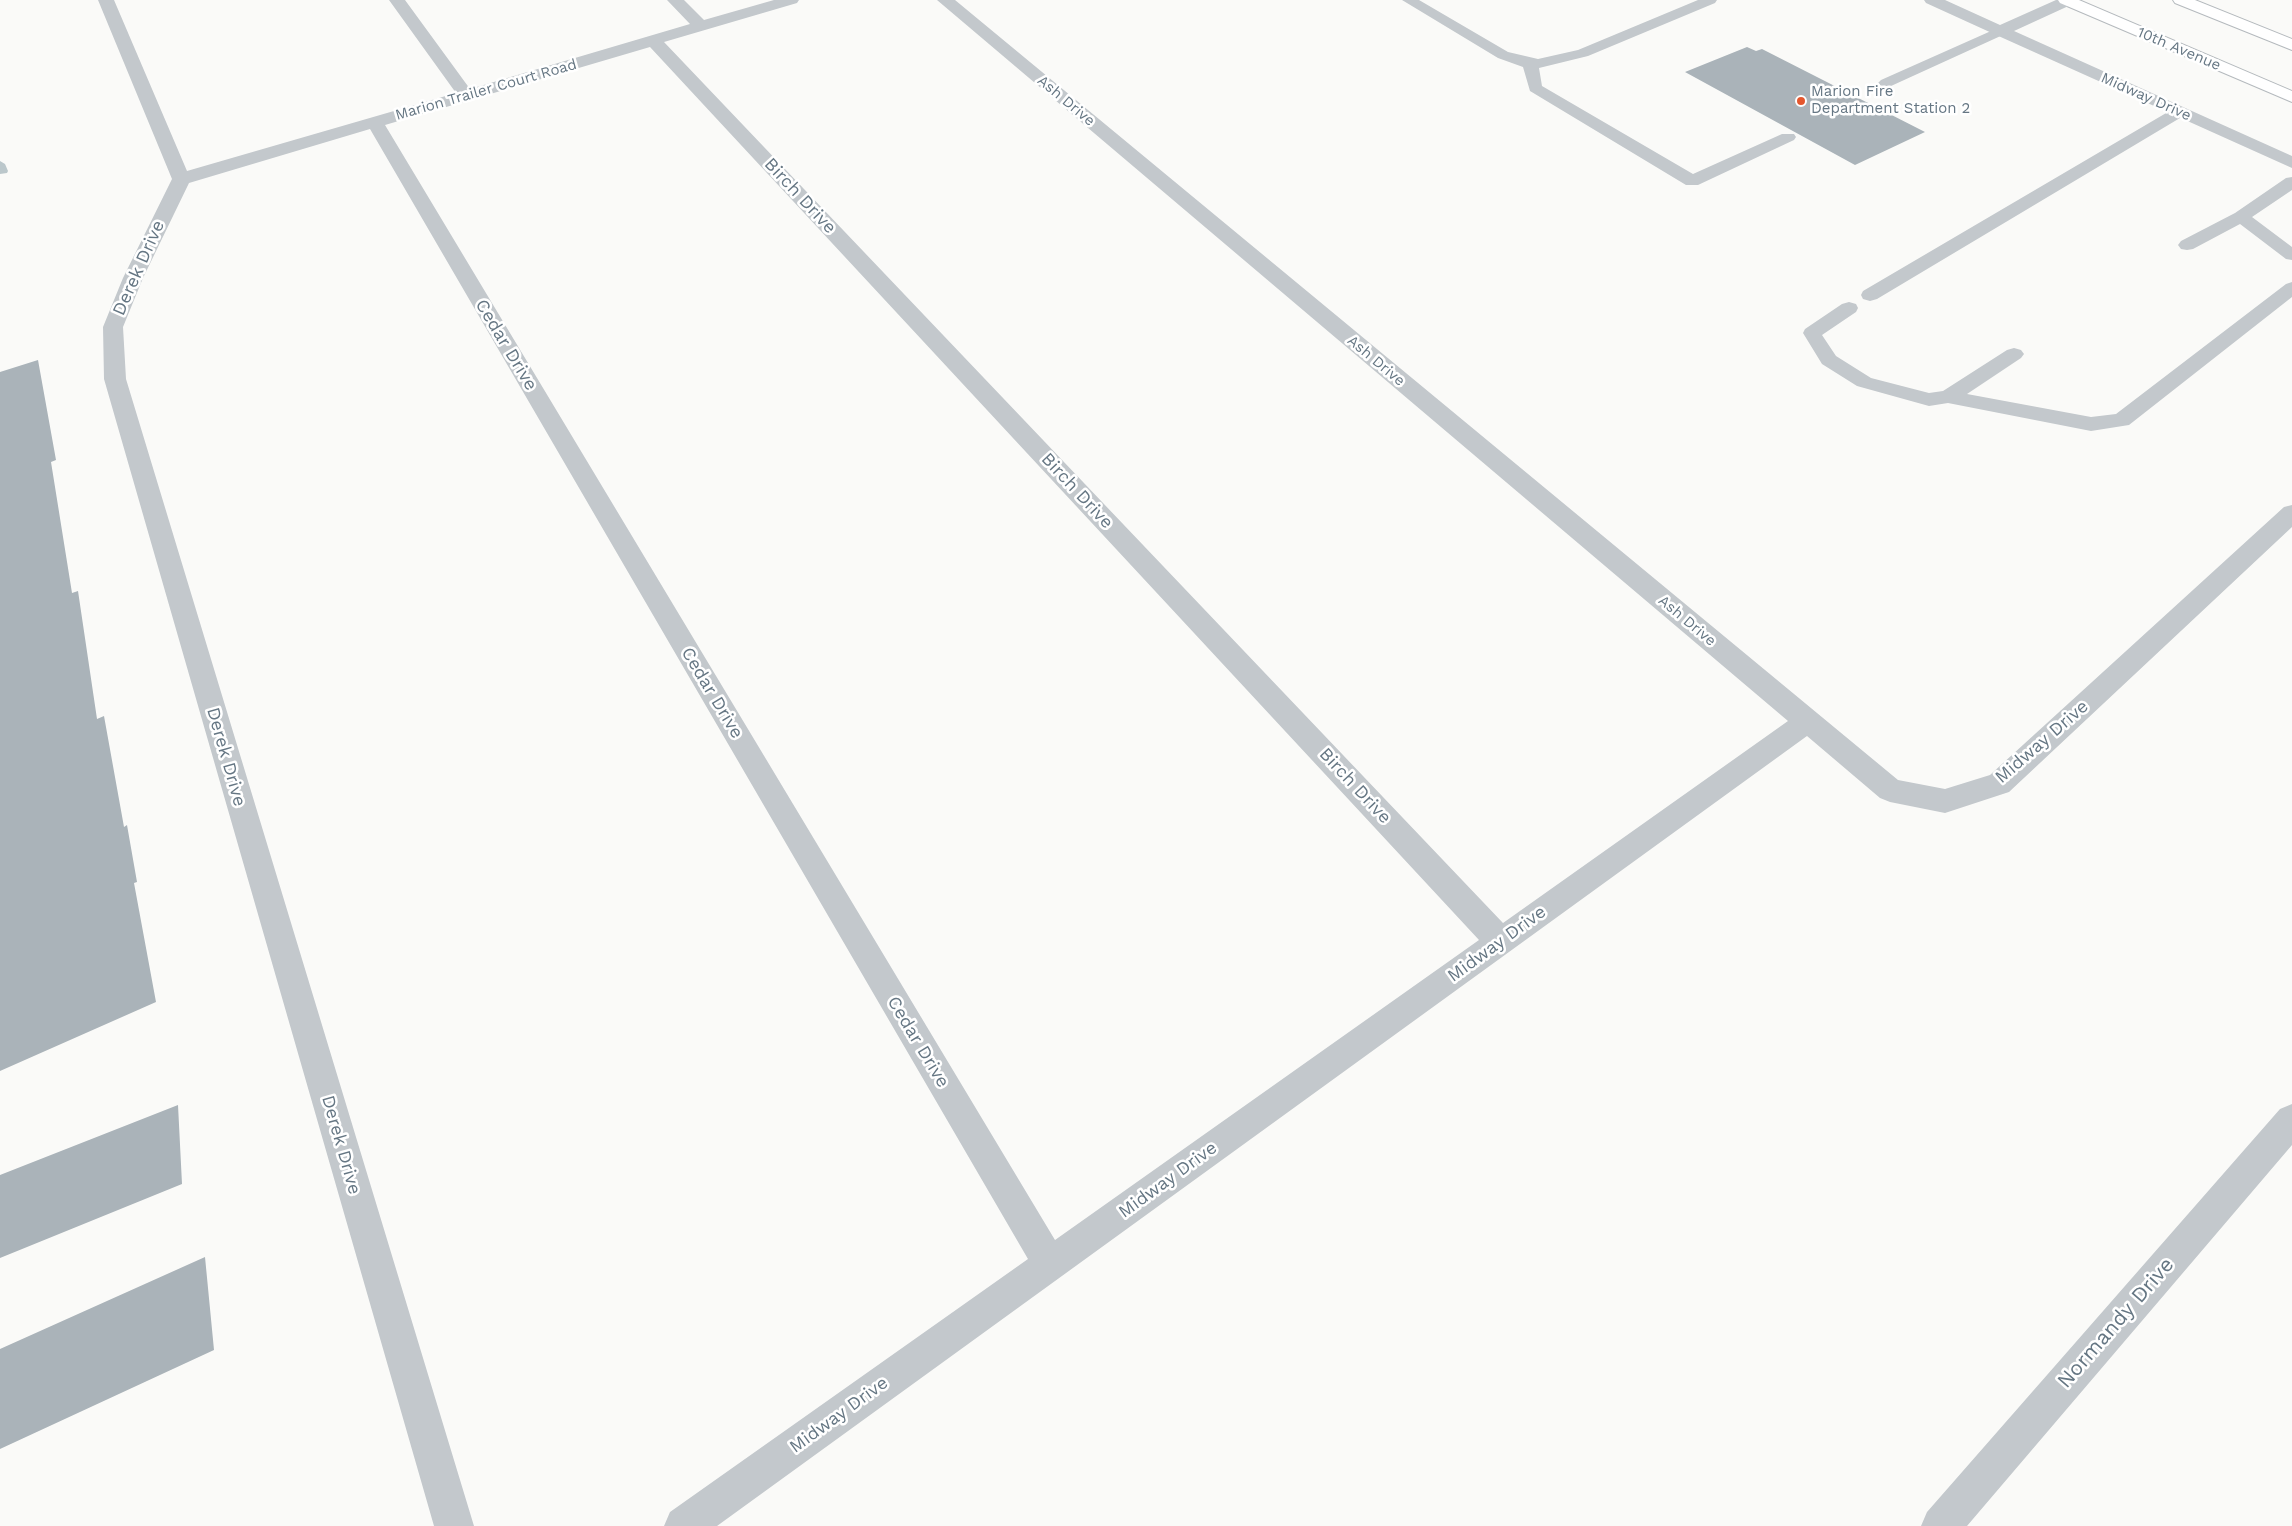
<!DOCTYPE html>
<html>
<head>
<meta charset="utf-8">
<style>
  body { margin:0 }
  canvas { display:block; background:#fafaf8 }
</style>
</head>
<body>
<canvas width="2292" height="1526"></canvas>
<script>
const c = document.querySelector('canvas').getContext('2d');
c.lineJoin = 'round';
const shape = rows => new Path2D(rows.map(r => 'M' + r).join(''));
function fillPath(path, color) { c.fillStyle = color; c.fill(path, 'evenodd'); }
function stroke(path, color, width, dash) { c.strokeStyle = color; c.lineWidth = width; c.lineCap = dash ? 'butt' : 'round'; c.setLineDash(dash || []); c.stroke(path); }
function drawText(font, color, halo, rows, align = 'center') {
  c.font = font + ' "Work Sans",sans-serif'; c.lineWidth = 5; c.setLineDash([]); c.textBaseline = 'middle'; c.strokeStyle = halo; c.fillStyle = color; for (const [text, x, y, turn = 0] of rows) {
    c.save(); c.translate(x, y); c.rotate((+turn || 0) * Math.PI / 180); c.textAlign = isNaN(turn) ? turn : align; if (halo) c.strokeText(text, 0, 0); c.fillText(text, 0, 0); c.restore();
  }
}
fillPath(shape([
  [0,161,5,164,8,171,7,173,0,174,0,161]
]), '#bbc7cb');
fillPath(shape([
  [1747,47,1756,51,1762,49,1925,132,1855,165,1685,72],
  [38,360,56,460,51,462,72,593,78,591,97,719,104,716,124,827,127,825,137,882,134,883,156,1002,0,1071,0,372],
  [178,1105,182,1184,0,1258,0,1175],
  [205,1257,214,1350,0,1449,0,1349]
]), '#aab3b9');
const primary = shape([
  [2058,0,2079,0,2292,91,2292,102,2060,3,2058,0],
  [2173,0,2195,0,2292,39,2292,50,2175,3,2173,0]
]);
stroke(primary, '#b5babe', 2);
fillPath(shape([
  [1402,0,1419,0,1508,52,1538,59,1578,50,1698,0,1717,0,1715,3,1588,56,1539,68,1542,86,1693,174,1782,134,1794,134,1796,137,1794,140,1698,185,1686,185,1530,91,1523,67,1498,58,1402,0],
  [2000,27,2005,28,2007,31,2005,34,1891,86,1881,86,1878,83,1881,80,2000,27],
  [2179,107,2185,109,2187,112,2185,115,1877,299,1870,301,1863,299,1861,295,1863,291,2173,109,2179,107],
  [2292,177,2292,190,2252,217,2292,247,2292,260,2286,259,2240,224,2193,249,2187,250,2181,249,2178,245,2181,241,2235,213,2286,178,2292,177],
  [2292,282,2292,297,2129,425,2091,431,1948,403,1929,406,1857,386,1822,364,1803,333,1805,329,1842,304,1849,302,1856,304,1858,308,1856,312,1822,335,1836,356,1871,378,1929,393,1943,391,2007,350,2014,348,2021,350,2024,354,2021,358,1967,394,2091,417,2116,414,2286,284,2292,282]
]), '#c3c8cc');
fillPath(shape([
  [98,0,114,0,187,171,456,93,389,0,405,0,470,89,690,24,667,0,684,0,704,20,774,0,799,0,797,3,664,42,1503,923,1788,721,937,0,955,0,1898,780,1945,789,1990,775,2284,507,2292,505,2292,527,2009,792,1945,813,1890,802,1880,798,1807,736,717,1526,664,1526,670,1512,1028,1259,370,129,189,183,143,278,123,327,126,379,474,1526,434,1526,104,379,103,327,123,278,172,179,98,0],
  [650,47,1479,940,1055,1240,385,125,650,47],
  [1924,0,1945,0,2000,25,2056,0,2077,0,2075,3,2014,31,2292,156,2292,168,1994,34,1926,3,1924,0],
  [2292,1104,2292,1145,1967,1526,1921,1526,1927,1512,2280,1109,2292,1104]
]), '#c3c8cc');
fillPath(primary, '#fff');
for (const [x, y, r, color] of [
  [1801,101,5,"#e4572e"]
]) { const dot = new Path2D(); dot.arc(x, y, r, 0, 2 * Math.PI); c.fillStyle = color; c.fill(dot); stroke(dot, '#fff', 2); }
drawText('15px', '#657683', '#fff', [
  ["10th Avenue",2179,49,23],
  ["Marion Trailer Court Road",486,90,-16],
  ["Midway Drive",2146,97,24],
  ["Ash Drive",1066,101,40],
  ["Ash Drive",1376,361,40],
  ["Ash Drive",1687,621,40]
]);
drawText('15px', '#657683', '#fff', [
  ["Marion Fire",1811,92],
  ["Department Station 2",1811,109]
], 'left');
drawText('18px', '#657683', '#fff', [
  ["Birch Drive",800,196,47],
  ["Derek Drive",139,268,-66],
  ["Cedar Drive",506,345,59],
  ["Birch Drive",1077,491,47],
  ["Cedar Drive",712,693,59],
  ["Midway Drive",2042,742,-41],
  ["Derek Drive",226,757,74],
  ["Birch Drive",1355,786,47],
  ["Midway Drive",1497,944,-36],
  ["Cedar Drive",918,1042,59],
  ["Derek Drive",341,1145,74],
  ["Midway Drive",1168,1180,-36],
  ["Midway Drive",839,1415,-36]
]);
drawText('21px', '#657683', '#fff', [
  ["Normandy Drive",2116,1323,-49]
]);
</script>
</body>
</html>
